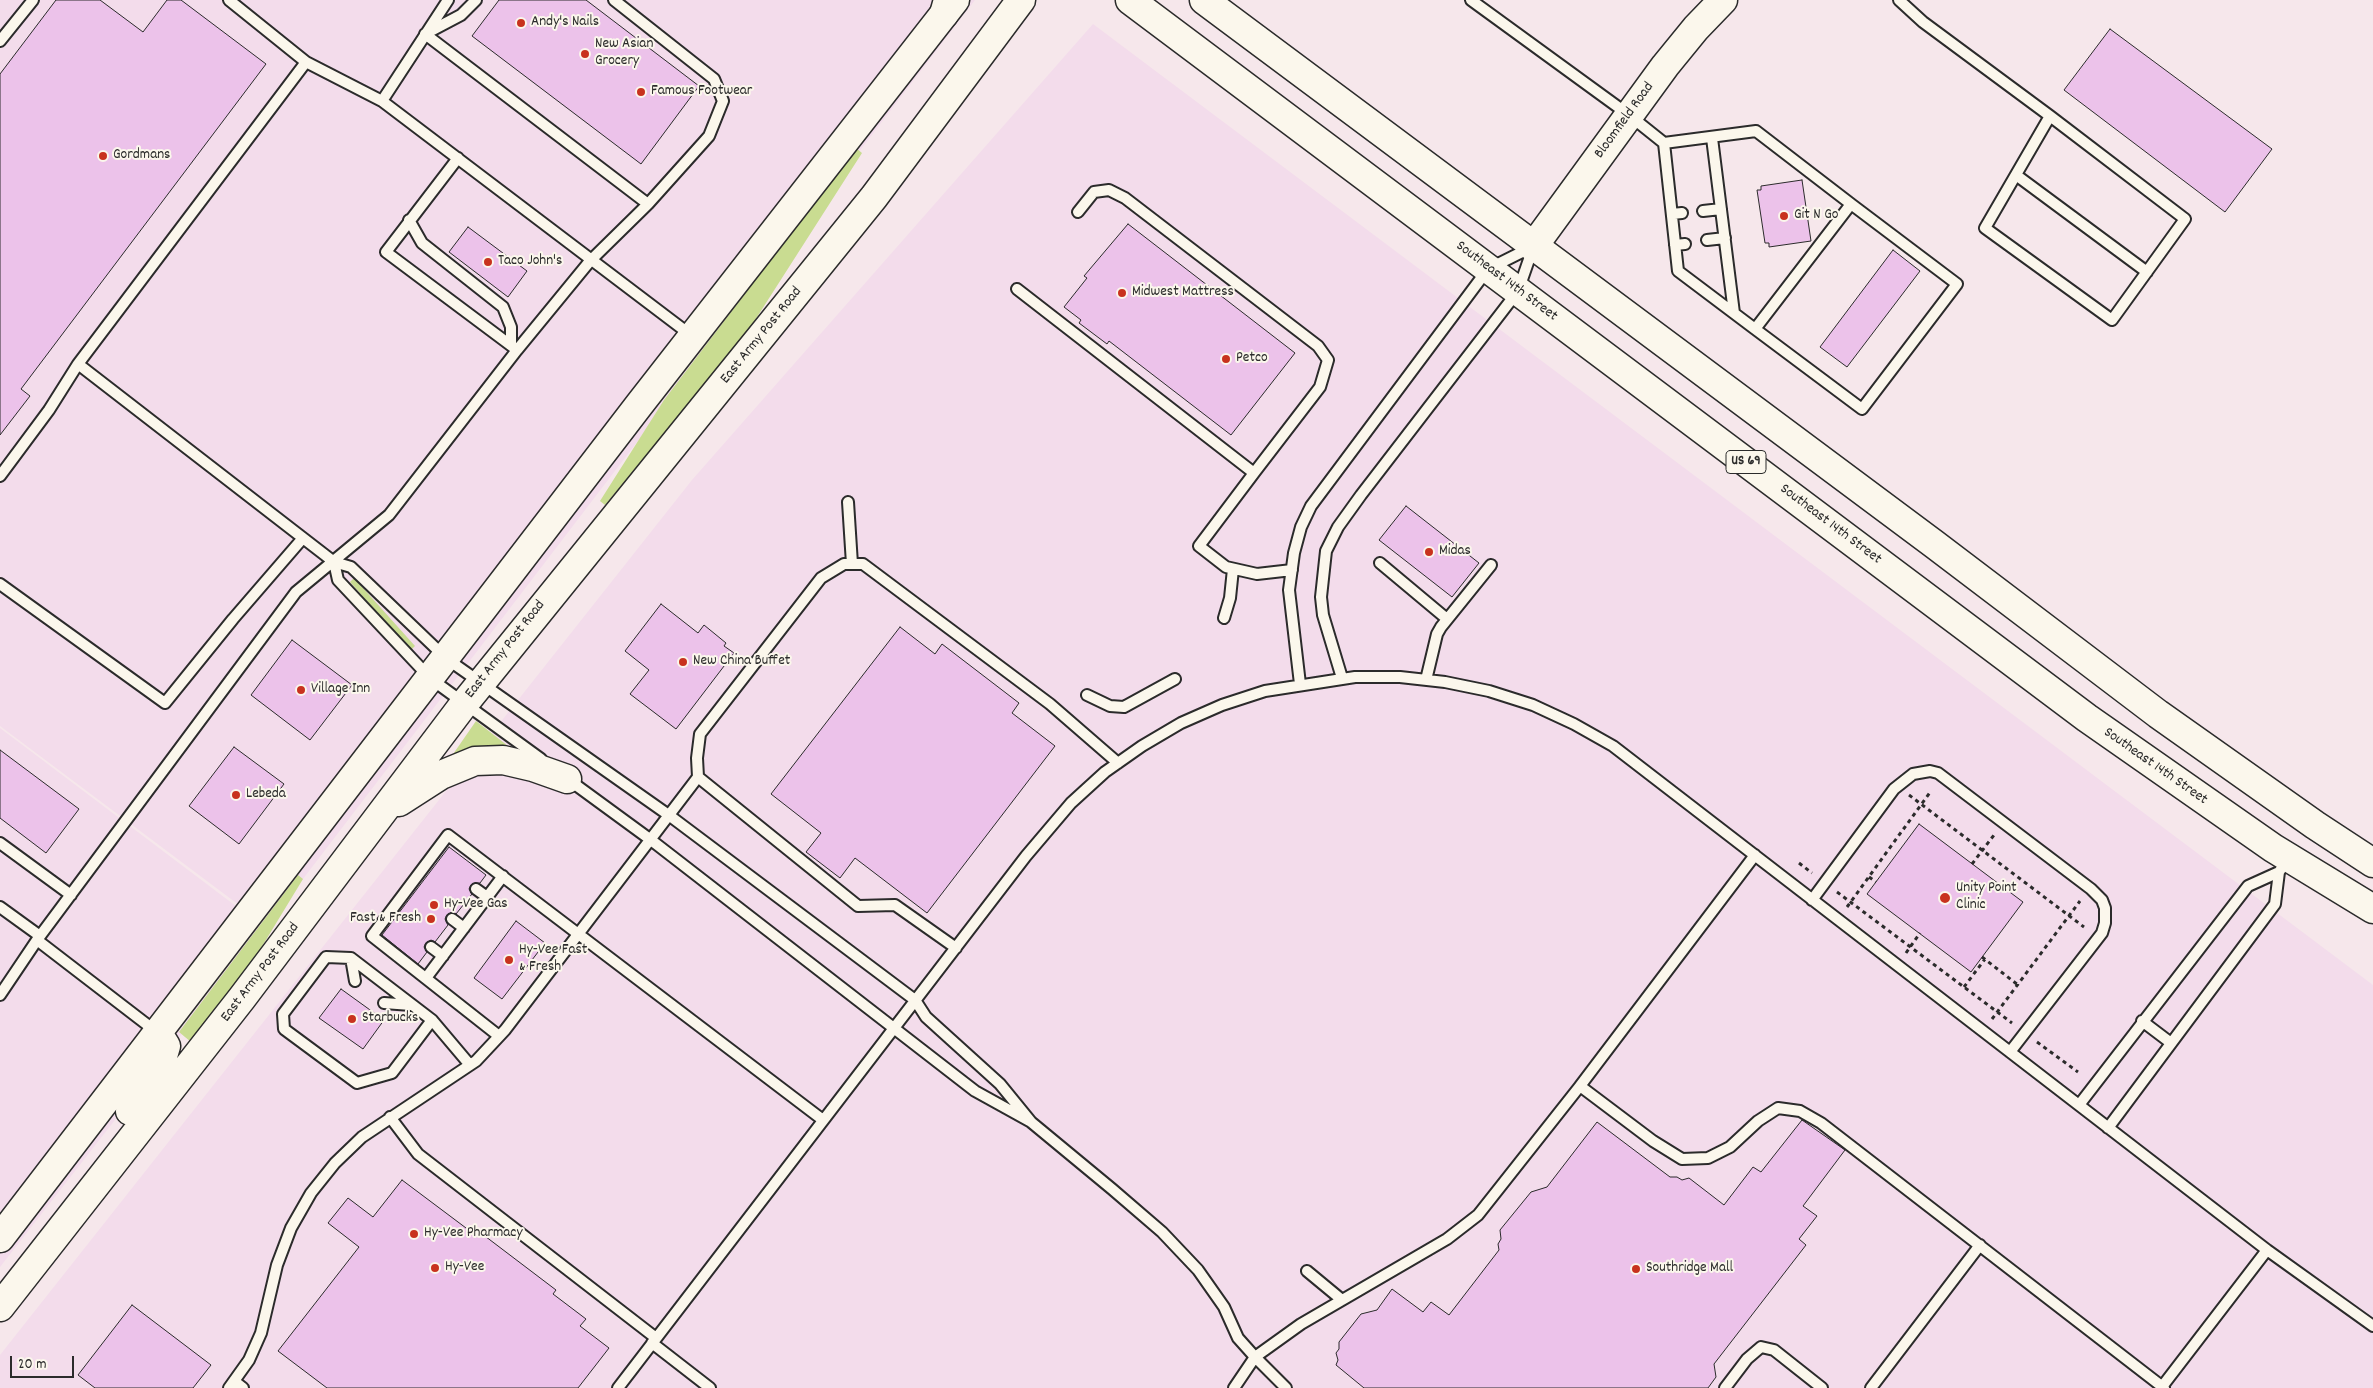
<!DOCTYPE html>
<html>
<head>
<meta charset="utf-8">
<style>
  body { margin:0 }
  #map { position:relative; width:2373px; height:1388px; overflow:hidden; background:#f6e7eb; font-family:Dekko,sans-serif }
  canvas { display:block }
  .scale { position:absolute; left:10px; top:1356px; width:64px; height:22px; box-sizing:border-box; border:2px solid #2b2b2b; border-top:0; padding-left:6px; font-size:15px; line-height:18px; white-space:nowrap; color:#2b2b2b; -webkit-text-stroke:4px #fbf7ec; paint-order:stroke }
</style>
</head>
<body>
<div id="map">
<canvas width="2373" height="1388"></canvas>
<div class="scale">20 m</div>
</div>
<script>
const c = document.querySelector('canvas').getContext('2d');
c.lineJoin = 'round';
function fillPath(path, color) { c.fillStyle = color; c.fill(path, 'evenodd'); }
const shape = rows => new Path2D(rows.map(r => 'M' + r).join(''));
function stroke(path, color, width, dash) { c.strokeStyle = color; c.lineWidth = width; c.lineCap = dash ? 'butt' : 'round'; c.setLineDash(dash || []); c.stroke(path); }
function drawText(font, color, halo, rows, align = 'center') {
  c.font = font + ' Dekko,sans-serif'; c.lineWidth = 4; c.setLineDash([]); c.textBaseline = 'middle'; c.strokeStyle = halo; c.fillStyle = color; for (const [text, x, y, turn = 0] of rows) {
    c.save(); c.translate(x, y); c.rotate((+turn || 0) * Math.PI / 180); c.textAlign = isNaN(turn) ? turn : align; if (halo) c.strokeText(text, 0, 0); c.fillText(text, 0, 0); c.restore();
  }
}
fillPath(shape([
  [0,0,975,0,267,926,0,726],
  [1093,24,2373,985,2373,1388,0,1388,0,1355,692,480],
  [0,728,265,928,0,1267]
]), '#f3dceb');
fillPath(shape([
  [856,148,862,153,741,342,605,505,600,501,664,400],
  [354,578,415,646,411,650,350,582],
  [476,721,517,753,449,760],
  [298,875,303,879,244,976,191,1042,179,1032]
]), '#c9dc91');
const building = shape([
  [56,0,100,0,143,32,167,0,181,0,266,64,21,389,30,396,0,435,0,74,56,0],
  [499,0,586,0,699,86,641,164,472,36,499,0],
  [2110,29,2272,149,2225,212,2064,90,2110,29],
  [1802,180,1811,241,1769,247,1769,243,1765,243,1757,190,1761,190,1761,186,1802,180],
  [1128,224,1295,353,1231,435,1109,341,1107,344,1079,323,1081,320,1064,307,1087,278,1084,276,1128,224],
  [468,227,527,271,508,297,449,252,468,227],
  [1893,250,1920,271,1847,367,1820,347,1893,250],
  [1406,506,1479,563,1452,597,1379,540,1406,506],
  [661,604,698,633,704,625,726,643,724,646,734,653,676,729,630,694,649,670,625,651,661,604],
  [900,627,935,654,942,644,1019,703,1012,713,1055,746,927,913,855,858,840,878,806,852,821,833,771,794,900,627],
  [292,640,352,685,310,740,251,695,292,640],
  [234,747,284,784,239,844,189,806,234,747],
  [0,750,79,809,46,853,0,818,0,750],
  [1919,824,2023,902,1971,972,1867,894,1919,824],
  [449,847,486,875,480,883,471,885,469,889,472,894,456,914,452,912,447,915,445,919,448,925,435,942,431,940,426,943,424,947,427,952,418,964,382,935,449,847],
  [516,921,545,943,502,999,474,978,516,921],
  [341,989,384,1020,363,1049,319,1018,341,989],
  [1802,1120,1845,1150,1803,1206,1817,1216,1799,1239,1806,1245,1714,1364,1716,1377,1708,1388,1364,1388,1336,1365,1338,1360,1336,1353,1339,1349,1339,1342,1361,1314,1377,1310,1392,1289,1423,1312,1431,1302,1449,1315,1499,1250,1498,1244,1501,1239,1500,1230,1531,1192,1547,1187,1597,1122,1670,1177,1677,1177,1682,1180,1689,1178,1724,1205,1753,1167,1761,1172,1802,1120],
  [402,1180,470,1231,473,1227,556,1290,553,1294,586,1319,580,1326,609,1348,578,1388,327,1388,278,1351,359,1247,328,1223,348,1198,373,1217,402,1180],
  [132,1305,211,1365,193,1388,95,1388,78,1375,132,1305]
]);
fillPath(building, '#ecc2ea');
stroke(building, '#2b2b2b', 1);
const lane = shape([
  [229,0,306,62,382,101],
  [448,0,382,101,692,336],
  [476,0,461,15,425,34,648,204],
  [1471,0,1629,115,1664,143,1756,131,1851,204,1755,329,1678,271,1664,143],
  [1899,0,1923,22,2050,116,2185,219,2112,320,1985,228,2050,116],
  [0,41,33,0],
  [1712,138,1734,313],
  [2016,175,2147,272],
  [1703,211,1721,209],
  [1078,212,1094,192,1109,190,1125,198,1318,346,1328,360,1320,387,1254,473],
  [1672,214,1682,213],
  [409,220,422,243,503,307,511,327,511,345],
  [1707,240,1725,238],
  [1675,245,1685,244],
  [1017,289,1254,473,1199,546,1226,567,1257,574,1292,570],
  [1755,329,1862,409,1957,284,1851,204],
  [517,350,590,261,648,204,709,136,723,101,714,79,614,0],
  [78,364,334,562],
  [0,476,49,410,78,364,306,62],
  [848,502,852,564],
  [1380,563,1447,619],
  [0,584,165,703,233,619,303,538],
  [1224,618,1230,598,1233,569],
  [1342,678,1323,615,1321,597,1326,551,1338,527,1361,495,1518,291,1533,248],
  [1426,680,1437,634,1441,627,1491,565],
  [1300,684,1289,590,1294,553,1301,527,1311,506,1488,269,1532,247],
  [1087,695,1110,706,1124,707,1175,679],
  [541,759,431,679,338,580,334,562,351,567,447,659,670,816,915,1000,926,1017,1000,1084,1031,1122],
  [698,777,858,906,895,905,956,948],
  [569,780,651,840,975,1091,1031,1122,1112,1189,1162,1232,1198,1270,1224,1307,1238,1338,1255,1357,1301,1324,1447,1239,1478,1215,1580,1086,1653,1141,1682,1159,1708,1158,1730,1147,1758,1121,1778,1108,1800,1111,1821,1123,2164,1388],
  [0,843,71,895],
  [476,889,487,897],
  [1812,900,1894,789,1913,774,1930,771,1938,773,2091,889,2102,900,2105,908,2105,923,2102,933,2010,1052],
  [0,907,40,936],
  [452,919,464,928],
  [431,947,443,956],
  [351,958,355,981],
  [426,978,503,876],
  [0,995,37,940],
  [384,1003,411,1005],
  [432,1020,392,1073,357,1083,284,1029,283,1014,326,957,351,958,432,1020,470,1065],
  [2142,1021,2171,1043],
  [158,1033,37,940,296,592,389,515,517,350,386,252,458,158],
  [499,1036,372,936,448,835,823,1120],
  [1580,1086,1755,855],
  [2079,1105,2248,886,2279,872,2288,859],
  [390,1117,418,1154,656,1338],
  [2108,1128,2275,904,2279,872],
  [2267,1250,2373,1326],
  [1307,1271,1342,1300],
  [652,1343,710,1388],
  [234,1381,243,1388],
  [229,1388,249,1360,261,1333,277,1265,291,1228,311,1193,335,1163,362,1137,476,1061,505,1030,698,777,697,758,700,734,821,578,844,564,863,564,1050,704,1118,763],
  [618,1388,1026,856,1071,803,1105,772,1142,746,1181,723,1222,705,1265,691,1355,677,1400,677,1445,682,1489,691,1533,705,1574,724,1613,746,2267,1250,2161,1388],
  [1234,1388,1255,1357,1286,1388],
  [1725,1388,1747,1359,1761,1347,1774,1350,1822,1388],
  [1871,1388,1980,1245]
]);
const secondary = shape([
  [1533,247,1665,66,1696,28,1723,0],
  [399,802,441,775,475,761,503,760,533,767,567,779],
  [130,1111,152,1082,161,1063,166,1046,158,1033],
  [0,1238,639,405,955,0],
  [0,1307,242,998,464,704,874,197,1021,0]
]);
const primary = shape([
  [1130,0,2087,718,2273,848,2373,909],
  [1204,0,1934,544,2158,714,2315,825,2373,863],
  [944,14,948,0]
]);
stroke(lane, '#2b2b2b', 14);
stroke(secondary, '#2b2b2b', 31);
stroke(primary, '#2b2b2b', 31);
stroke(shape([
  [1909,795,2084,927],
  [1799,863,1812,873],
  [1972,864,1994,835],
  [1869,877,1876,882],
  [1837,892,2012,1023],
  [1847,907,1931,791],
  [1906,953,1920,933],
  [1982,957,2018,985],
  [1964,987,1985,959],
  [1992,1019,2080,901],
  [2037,1042,2078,1072]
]), '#2b2b2b', 3, [4, 4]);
stroke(lane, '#fbf7ec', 10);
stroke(secondary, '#fbf7ec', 28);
stroke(primary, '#fbf7ec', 28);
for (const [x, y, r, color] of [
  [521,23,5,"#c8321e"],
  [585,54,5,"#c8321e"],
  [641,92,5,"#c8321e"],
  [103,156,5,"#c8321e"],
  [1784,216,5,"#c8321e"],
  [488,262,5,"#c8321e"],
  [1122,293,5,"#c8321e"],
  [1226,359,5,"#c8321e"],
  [1429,552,5,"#c8321e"],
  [683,662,5,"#c8321e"],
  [301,690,5,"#c8321e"],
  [236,795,5,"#c8321e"],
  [1945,898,6,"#c8321e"],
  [434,905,5,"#c8321e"],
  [431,919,5,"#c8321e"],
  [509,960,5,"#c8321e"],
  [352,1019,5,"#c8321e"],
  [414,1234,5,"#c8321e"],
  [435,1268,5,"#c8321e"],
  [1636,1269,5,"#c8321e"]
]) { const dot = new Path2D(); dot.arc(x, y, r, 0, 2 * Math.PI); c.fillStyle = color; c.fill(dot); stroke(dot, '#fbf7ec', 2); }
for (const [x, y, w] of [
  [1746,462,40]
]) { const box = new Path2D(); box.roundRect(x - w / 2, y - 11.5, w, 23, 4); c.fillStyle = '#fbf7ec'; c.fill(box); stroke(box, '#2b2b2b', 1); }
drawText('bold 14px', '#2b2b2b', null, [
  ["US 69",1746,462]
]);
drawText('15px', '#2b2b2b', '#fbf7ec', [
  ["Andy's Nails",531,23],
  ["New Asian",595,45],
  ["Grocery",595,62],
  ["Famous Footwear",651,92],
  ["Gordmans",113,156],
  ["Git N Go",1794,216],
  ["Taco John's",498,262],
  ["Midwest Mattress",1132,293],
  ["Petco",1236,359],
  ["Midas",1439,552],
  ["New China Buffet",693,662],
  ["Village Inn",311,690],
  ["Lebeda",246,795],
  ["Unity Point",1956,889],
  ["Clinic",1956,906],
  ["Hy-Vee Gas",444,905],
  ["Fast & Fresh",421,919,"right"],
  ["Hy-Vee Fast",519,951],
  ["& Fresh",519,968],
  ["Starbucks",362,1019],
  ["Hy-Vee Pharmacy",424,1234],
  ["Hy-Vee",445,1268],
  ["Southridge Mall",1646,1269]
], 'left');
drawText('15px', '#2b2b2b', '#fbf7ec', [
  ["Bloomfield Road",1625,121,-54],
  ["Southeast 14th Street",1506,282,37],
  ["East Army Post Road",762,336,-51],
  ["Southeast 14th Street",1830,525,37],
  ["East Army Post Road",506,650,-52],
  ["Southeast 14th Street",2155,767,35],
  ["East Army Post Road",261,973,-53]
]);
</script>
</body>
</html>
